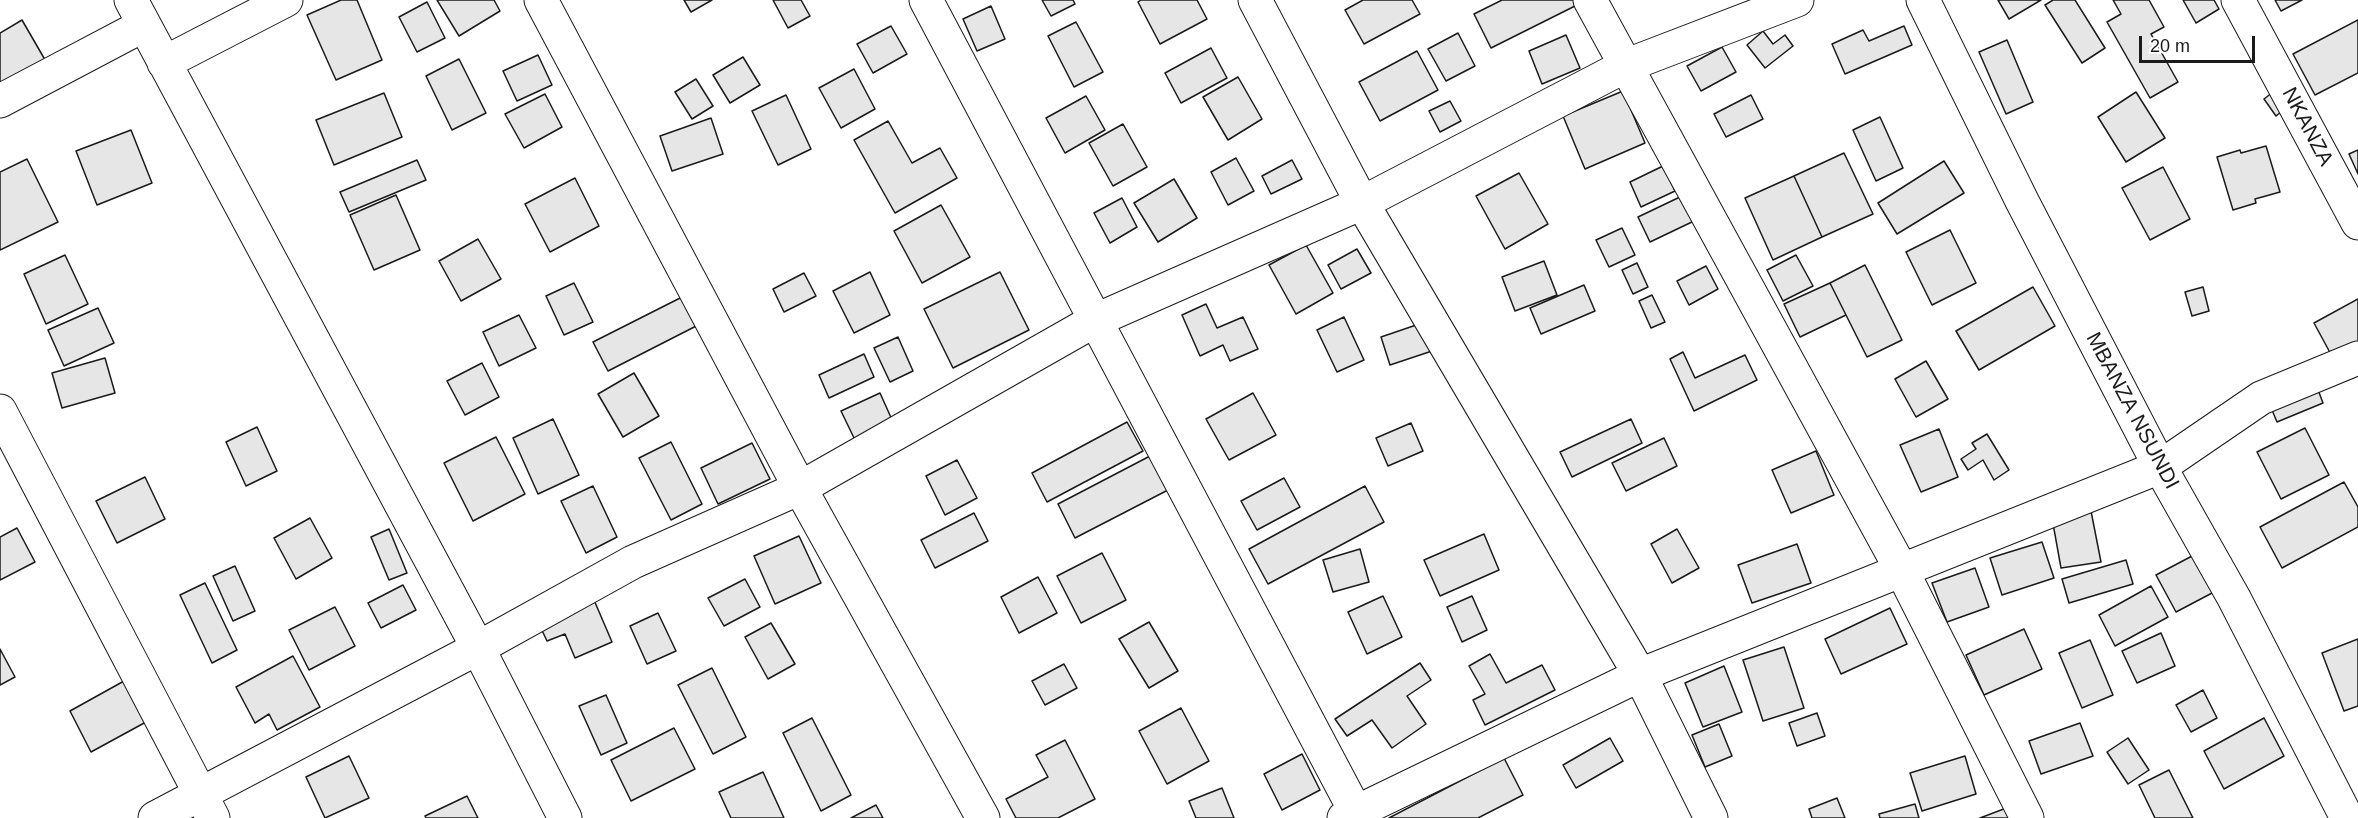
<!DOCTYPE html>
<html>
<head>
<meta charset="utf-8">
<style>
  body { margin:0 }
  #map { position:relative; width:2358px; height:818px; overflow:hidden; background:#fff; font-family:Helvetica,sans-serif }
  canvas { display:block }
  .scale { position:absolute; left:2139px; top:36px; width:116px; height:27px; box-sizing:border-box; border:3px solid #1a1a1a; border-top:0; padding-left:8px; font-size:18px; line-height:21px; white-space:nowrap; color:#1a1a1a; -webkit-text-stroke:4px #fff; paint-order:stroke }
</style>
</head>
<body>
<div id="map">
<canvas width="2358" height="818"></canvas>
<div class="scale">20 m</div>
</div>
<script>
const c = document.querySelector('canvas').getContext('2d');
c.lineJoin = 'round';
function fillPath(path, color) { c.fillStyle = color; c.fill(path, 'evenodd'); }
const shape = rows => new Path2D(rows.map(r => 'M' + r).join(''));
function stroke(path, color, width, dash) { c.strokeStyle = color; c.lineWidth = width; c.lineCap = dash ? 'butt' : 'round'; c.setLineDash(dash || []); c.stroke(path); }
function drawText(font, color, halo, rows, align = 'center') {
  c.font = font + ' Helvetica,sans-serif'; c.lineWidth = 4.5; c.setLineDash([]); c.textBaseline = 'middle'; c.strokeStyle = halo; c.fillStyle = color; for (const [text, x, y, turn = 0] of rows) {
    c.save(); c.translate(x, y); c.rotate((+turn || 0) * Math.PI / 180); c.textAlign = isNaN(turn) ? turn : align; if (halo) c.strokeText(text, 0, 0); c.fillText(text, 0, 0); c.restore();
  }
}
const building = shape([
  [341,0,357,0,382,60,336,80,307,15,341,0],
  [437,0,494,0,500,11,459,36,437,0],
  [684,0,712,0,691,12,684,0],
  [773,0,801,0,810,16,788,28,773,0],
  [1042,0,1073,0,1075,4,1051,16,1042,0],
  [1141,0,1197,0,1207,19,1160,44,1138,2,1141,0],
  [1363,0,1412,0,1420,14,1364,44,1345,10,1363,0],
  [1502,0,1579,0,1581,3,1491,48,1474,14,1502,0],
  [1998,0,2041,0,2009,19,1998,0],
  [2053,0,2075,0,2105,48,2082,63,2045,5,2053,0],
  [2113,0,2149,0,2164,27,2151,34,2178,82,2150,98,2107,22,2121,14,2113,0],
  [2183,0,2214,0,2219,9,2196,23,2183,0],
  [2275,0,2302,0,2281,11,2275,0],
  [427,2,445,38,417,52,399,17,427,2],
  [991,6,1005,39,977,51,963,19,991,6],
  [22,20,48,65,5,91,0,82,0,33,22,20],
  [2358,20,2358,73,2315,95,2293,54,2358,20],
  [1076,22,1103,72,1074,87,1048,36,1076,22],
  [891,26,907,54,873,73,857,44,891,26],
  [1904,26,1912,45,1845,74,1832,44,1863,30,1869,41,1904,26],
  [1763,31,1773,44,1785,35,1793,46,1765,68,1747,45,1763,31],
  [1458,33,1475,66,1446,81,1428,49,1458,33],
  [1566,35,1580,68,1542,84,1529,51,1566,35],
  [2007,40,2033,102,2006,114,1979,52,2007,40],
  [1722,47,1736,72,1701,91,1687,66,1722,47],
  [1211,48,1227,78,1181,103,1165,73,1211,48],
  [1417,51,1438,90,1380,121,1359,82,1417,51],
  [538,55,552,85,517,101,503,71,538,55],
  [743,57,760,85,730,103,713,75,743,57],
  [459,59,486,113,452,130,426,76,459,59],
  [854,69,875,109,841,128,819,88,854,69],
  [1238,77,1262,119,1228,140,1203,97,1238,77],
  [696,79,713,106,692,119,675,92,696,79],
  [1623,91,1645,143,1585,169,1563,116,1623,91],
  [2136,92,2165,138,2126,162,2098,117,2136,92],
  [2273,92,2286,108,2276,116,2264,99,2273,92],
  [384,93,402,137,334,165,316,120,384,93],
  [545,94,562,127,524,148,505,114,545,94],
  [786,95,811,149,778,165,752,111,786,95],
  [1751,95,1763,119,1726,137,1714,114,1751,95],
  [1086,96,1105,130,1065,153,1046,118,1086,96],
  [1450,101,1461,121,1440,132,1429,111,1450,101],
  [1880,117,1903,168,1876,181,1853,130,1880,117],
  [711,118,723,154,672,171,660,136,711,118],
  [888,121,912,163,940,148,957,178,895,213,854,140,888,121],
  [1123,124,1147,167,1113,186,1089,143,1123,124],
  [131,130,152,183,97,205,76,151,131,130],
  [2266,146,2280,192,2255,199,2256,203,2233,210,2217,157,2240,150,2241,153,2266,146],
  [2358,150,2358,174,2349,154,2358,150],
  [1844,153,1873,214,1822,237,1794,176,1844,153],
  [1236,158,1254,191,1228,205,1211,172,1236,158],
  [27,159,58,222,0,250,0,172,27,159],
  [417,160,426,180,349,212,340,192,417,160],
  [1292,160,1302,179,1271,194,1262,176,1292,160],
  [1944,161,1964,193,1897,234,1878,203,1944,161],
  [1663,166,1675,191,1641,207,1630,182,1663,166],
  [2163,167,2190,219,2150,240,2122,188,2163,167],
  [1519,173,1548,224,1505,249,1476,196,1519,173],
  [1794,176,1822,237,1773,260,1745,198,1794,176],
  [575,178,599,226,550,252,525,204,575,178],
  [1174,179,1197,218,1158,242,1134,203,1174,179],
  [396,195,420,250,374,270,350,215,396,195],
  [1682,196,1694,221,1650,242,1638,217,1682,196],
  [1122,198,1137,227,1110,243,1094,213,1122,198],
  [941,205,970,257,922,283,894,231,941,205],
  [1622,228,1635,255,1609,267,1596,240,1622,228],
  [1950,230,1976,283,1932,305,1906,252,1950,230],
  [478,239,501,279,461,301,439,261,478,239],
  [1306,245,1333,293,1296,314,1269,265,1306,245],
  [1357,249,1371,273,1341,289,1328,265,1357,249],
  [65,255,88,304,46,324,24,274,65,255],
  [1796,255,1813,286,1783,301,1767,270,1796,255],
  [1544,261,1557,295,1515,311,1502,277,1544,261],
  [1637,263,1648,287,1633,294,1622,270,1637,263],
  [1865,265,1902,340,1867,357,1830,283,1865,265],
  [1706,266,1718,289,1689,305,1677,281,1706,266],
  [870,272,890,315,854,333,833,291,870,272],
  [1000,272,1029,330,953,368,924,309,1000,272],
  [804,273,816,296,784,312,773,289,804,273],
  [574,283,593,322,564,335,546,296,574,283],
  [1830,283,1846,315,1800,337,1784,304,1830,283],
  [1584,285,1595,311,1541,334,1530,308,1584,285],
  [2033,287,2055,326,1979,370,1956,331,2033,287],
  [2203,287,2209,311,2192,316,2185,292,2203,287],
  [692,292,706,321,608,371,593,342,692,292],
  [1652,295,1665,322,1651,328,1639,301,1652,295],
  [2358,299,2358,347,2334,360,2314,323,2358,299],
  [1206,304,1217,328,1243,317,1258,349,1230,361,1223,345,1200,356,1182,315,1206,304],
  [98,308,114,343,64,366,48,330,98,308],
  [519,315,536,348,499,366,483,332,519,315],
  [1344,317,1364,360,1337,372,1317,330,1344,317],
  [1425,322,1435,350,1390,365,1381,337,1425,322],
  [898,337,913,371,890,382,874,348,898,337],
  [1683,352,1695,378,1745,355,1757,380,1694,411,1670,359,1683,352],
  [864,354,874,377,829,398,819,375,864,354],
  [105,358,115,393,62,408,52,373,105,358],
  [1926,361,1948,399,1916,417,1895,379,1926,361],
  [482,363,499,397,465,415,447,381,482,363],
  [634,373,659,416,623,437,598,394,634,373],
  [2314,379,2323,403,2277,422,2267,398,2314,379],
  [880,393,893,422,855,440,841,411,880,393],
  [1253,393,1276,435,1229,460,1206,419,1253,393],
  [553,419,579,475,538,494,513,438,553,419],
  [1631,419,1642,443,1572,477,1560,452,1631,419],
  [1127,422,1143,451,1047,502,1032,473,1127,422],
  [1411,423,1423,451,1388,466,1376,438,1411,423],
  [257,427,277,471,246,486,226,442,257,427],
  [2305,428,2329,475,2281,499,2257,452,2305,428],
  [1939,429,1958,477,1921,492,1900,445,1939,429],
  [1987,434,2009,470,1994,480,1983,460,1968,470,1961,459,1976,449,1972,443,1987,434],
  [496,437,525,494,473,521,444,463,496,437],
  [1664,438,1677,466,1626,491,1612,463,1664,438],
  [671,442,702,504,671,520,639,458,671,442],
  [752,443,770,479,718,504,701,468,752,443],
  [1816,451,1834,495,1791,513,1772,470,1816,451],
  [1150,456,1168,490,1075,538,1058,504,1150,456],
  [957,460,977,498,945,515,926,476,957,460],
  [145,477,165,519,117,543,96,501,145,477],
  [1284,478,1300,507,1257,530,1241,501,1284,478],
  [2344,482,2358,507,2358,527,2282,568,2260,527,2344,482],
  [593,486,617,537,586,553,561,501,593,486],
  [1365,486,1384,522,1268,584,1249,549,1365,486],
  [2091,511,2101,562,2061,568,2052,518,2091,511],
  [974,513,988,541,935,568,921,540,974,513],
  [310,518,332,558,296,579,274,538,310,518],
  [17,528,35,562,0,580,0,537,17,528],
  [389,529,407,573,389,580,371,537,389,529],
  [1677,529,1699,568,1672,583,1651,544,1677,529],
  [1484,534,1499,570,1440,596,1424,560,1484,534],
  [799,536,821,583,775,604,754,556,799,536],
  [2042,542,2054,578,2002,595,1990,558,2042,542],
  [1797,544,1811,583,1752,603,1738,565,1797,544],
  [1360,549,1369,582,1333,592,1323,560,1360,549],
  [1102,553,1126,600,1081,623,1057,576,1102,553],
  [2194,555,2214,592,2176,612,2156,575,2194,555],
  [2126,560,2133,584,2069,603,2062,579,2126,560],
  [235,566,255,611,233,621,213,576,235,566],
  [1975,568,1989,607,1947,622,1932,583,1975,568],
  [1038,577,1057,613,1019,633,1001,597,1038,577],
  [745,579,760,607,724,626,708,598,745,579],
  [205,583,237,650,212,663,180,595,205,583],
  [403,585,416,610,381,628,368,603,403,585],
  [2151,586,2168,617,2115,646,2099,615,2151,586],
  [1383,596,1402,637,1367,654,1348,612,1383,596],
  [1472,596,1487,630,1462,642,1447,607,1472,596],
  [594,600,612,642,575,658,565,634,547,641,539,624,594,600],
  [335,607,355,646,309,670,289,630,335,607],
  [1890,608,1907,644,1841,674,1825,639,1890,608],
  [658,613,676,651,647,664,630,626,658,613],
  [1149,622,1178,671,1149,688,1119,639,1149,622],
  [771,623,795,664,768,679,745,637,771,623],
  [2024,629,2042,669,1984,695,1966,655,2024,629],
  [2161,633,2175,666,2137,683,2122,651,2161,633],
  [2358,639,2358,706,2344,711,2322,653,2358,639],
  [2090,640,2113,695,2082,708,2059,653,2090,640],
  [1784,647,1804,708,1763,721,1743,660,1784,647],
  [0,649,15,677,0,685,0,649],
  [1490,654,1506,683,1542,665,1555,690,1485,725,1473,700,1485,694,1469,666,1490,654],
  [293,656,320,707,277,730,269,714,255,723,236,687,293,656],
  [1420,663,1431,680,1407,696,1426,724,1392,748,1372,720,1347,736,1335,719,1420,663],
  [1064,664,1077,688,1045,705,1032,681,1064,664],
  [1724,666,1742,712,1703,727,1685,683,1724,666],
  [712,668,746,737,713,754,678,685,712,668],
  [124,681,146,722,91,752,70,711,124,681],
  [2203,690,2217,718,2191,732,2176,705,2203,690],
  [606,695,627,743,601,755,579,706,606,695],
  [1181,708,1209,761,1167,784,1139,731,1181,708],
  [1817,713,1825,736,1797,746,1789,723,1817,713],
  [812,718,851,795,821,811,783,733,812,718],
  [2264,718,2284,756,2224,789,2204,751,2264,718],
  [2080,723,2093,756,2041,774,2029,741,2080,723],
  [1719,724,1732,756,1705,767,1692,735,1719,724],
  [674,728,695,769,631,801,611,760,674,728],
  [1610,738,1623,761,1576,788,1563,765,1610,738],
  [2128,738,2149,770,2128,784,2107,752,2128,738],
  [1065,740,1095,799,1058,818,1016,818,1006,799,1048,777,1036,755,1065,740],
  [1302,754,1320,790,1282,810,1264,774,1302,754],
  [349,756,369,798,325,818,306,777,349,756],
  [1965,756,1976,794,1922,811,1910,773,1965,756],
  [1504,758,1523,795,1478,818,1389,818,1504,758],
  [2169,770,2193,818,2155,818,2139,785,2169,770],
  [763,772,784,818,731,818,719,792,763,772],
  [1222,788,1234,818,1196,818,1189,801,1222,788],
  [467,796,478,818,426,818,425,816,467,796],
  [1837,798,1845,818,1812,818,1809,809,1837,798],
  [1915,804,1919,818,1880,818,1879,814,1915,804],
  [876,805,883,818,851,818,876,805],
  [2009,807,2013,818,1980,818,2009,807]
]);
fillPath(building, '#e6e6e6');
stroke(building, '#1a1a1a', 1.5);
const minor = shape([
  [131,0,478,648,565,818],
  [541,0,800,488,983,818],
  [926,0,1359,818],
  [1255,0,1362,203,1640,675,1711,818],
  [1590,0,1901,569,2027,818],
  [1923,0,2022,201,2160,467,2234,598,2347,818],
  [2238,0,2358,223],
  [164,63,286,0],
  [0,101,144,25],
  [0,411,213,818],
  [155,818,478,648,633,562,800,488,1094,321,1362,203,1625,66,1797,0],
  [1344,818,1640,675,2160,467,2261,398,2358,358]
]);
stroke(minor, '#1a1a1a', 35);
stroke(minor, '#fff', 33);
drawText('21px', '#1a1a1a', '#fff', [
  ["NKANZA",2307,127,62],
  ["MBANZA NSUNDI",2132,411,62]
]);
</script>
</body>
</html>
